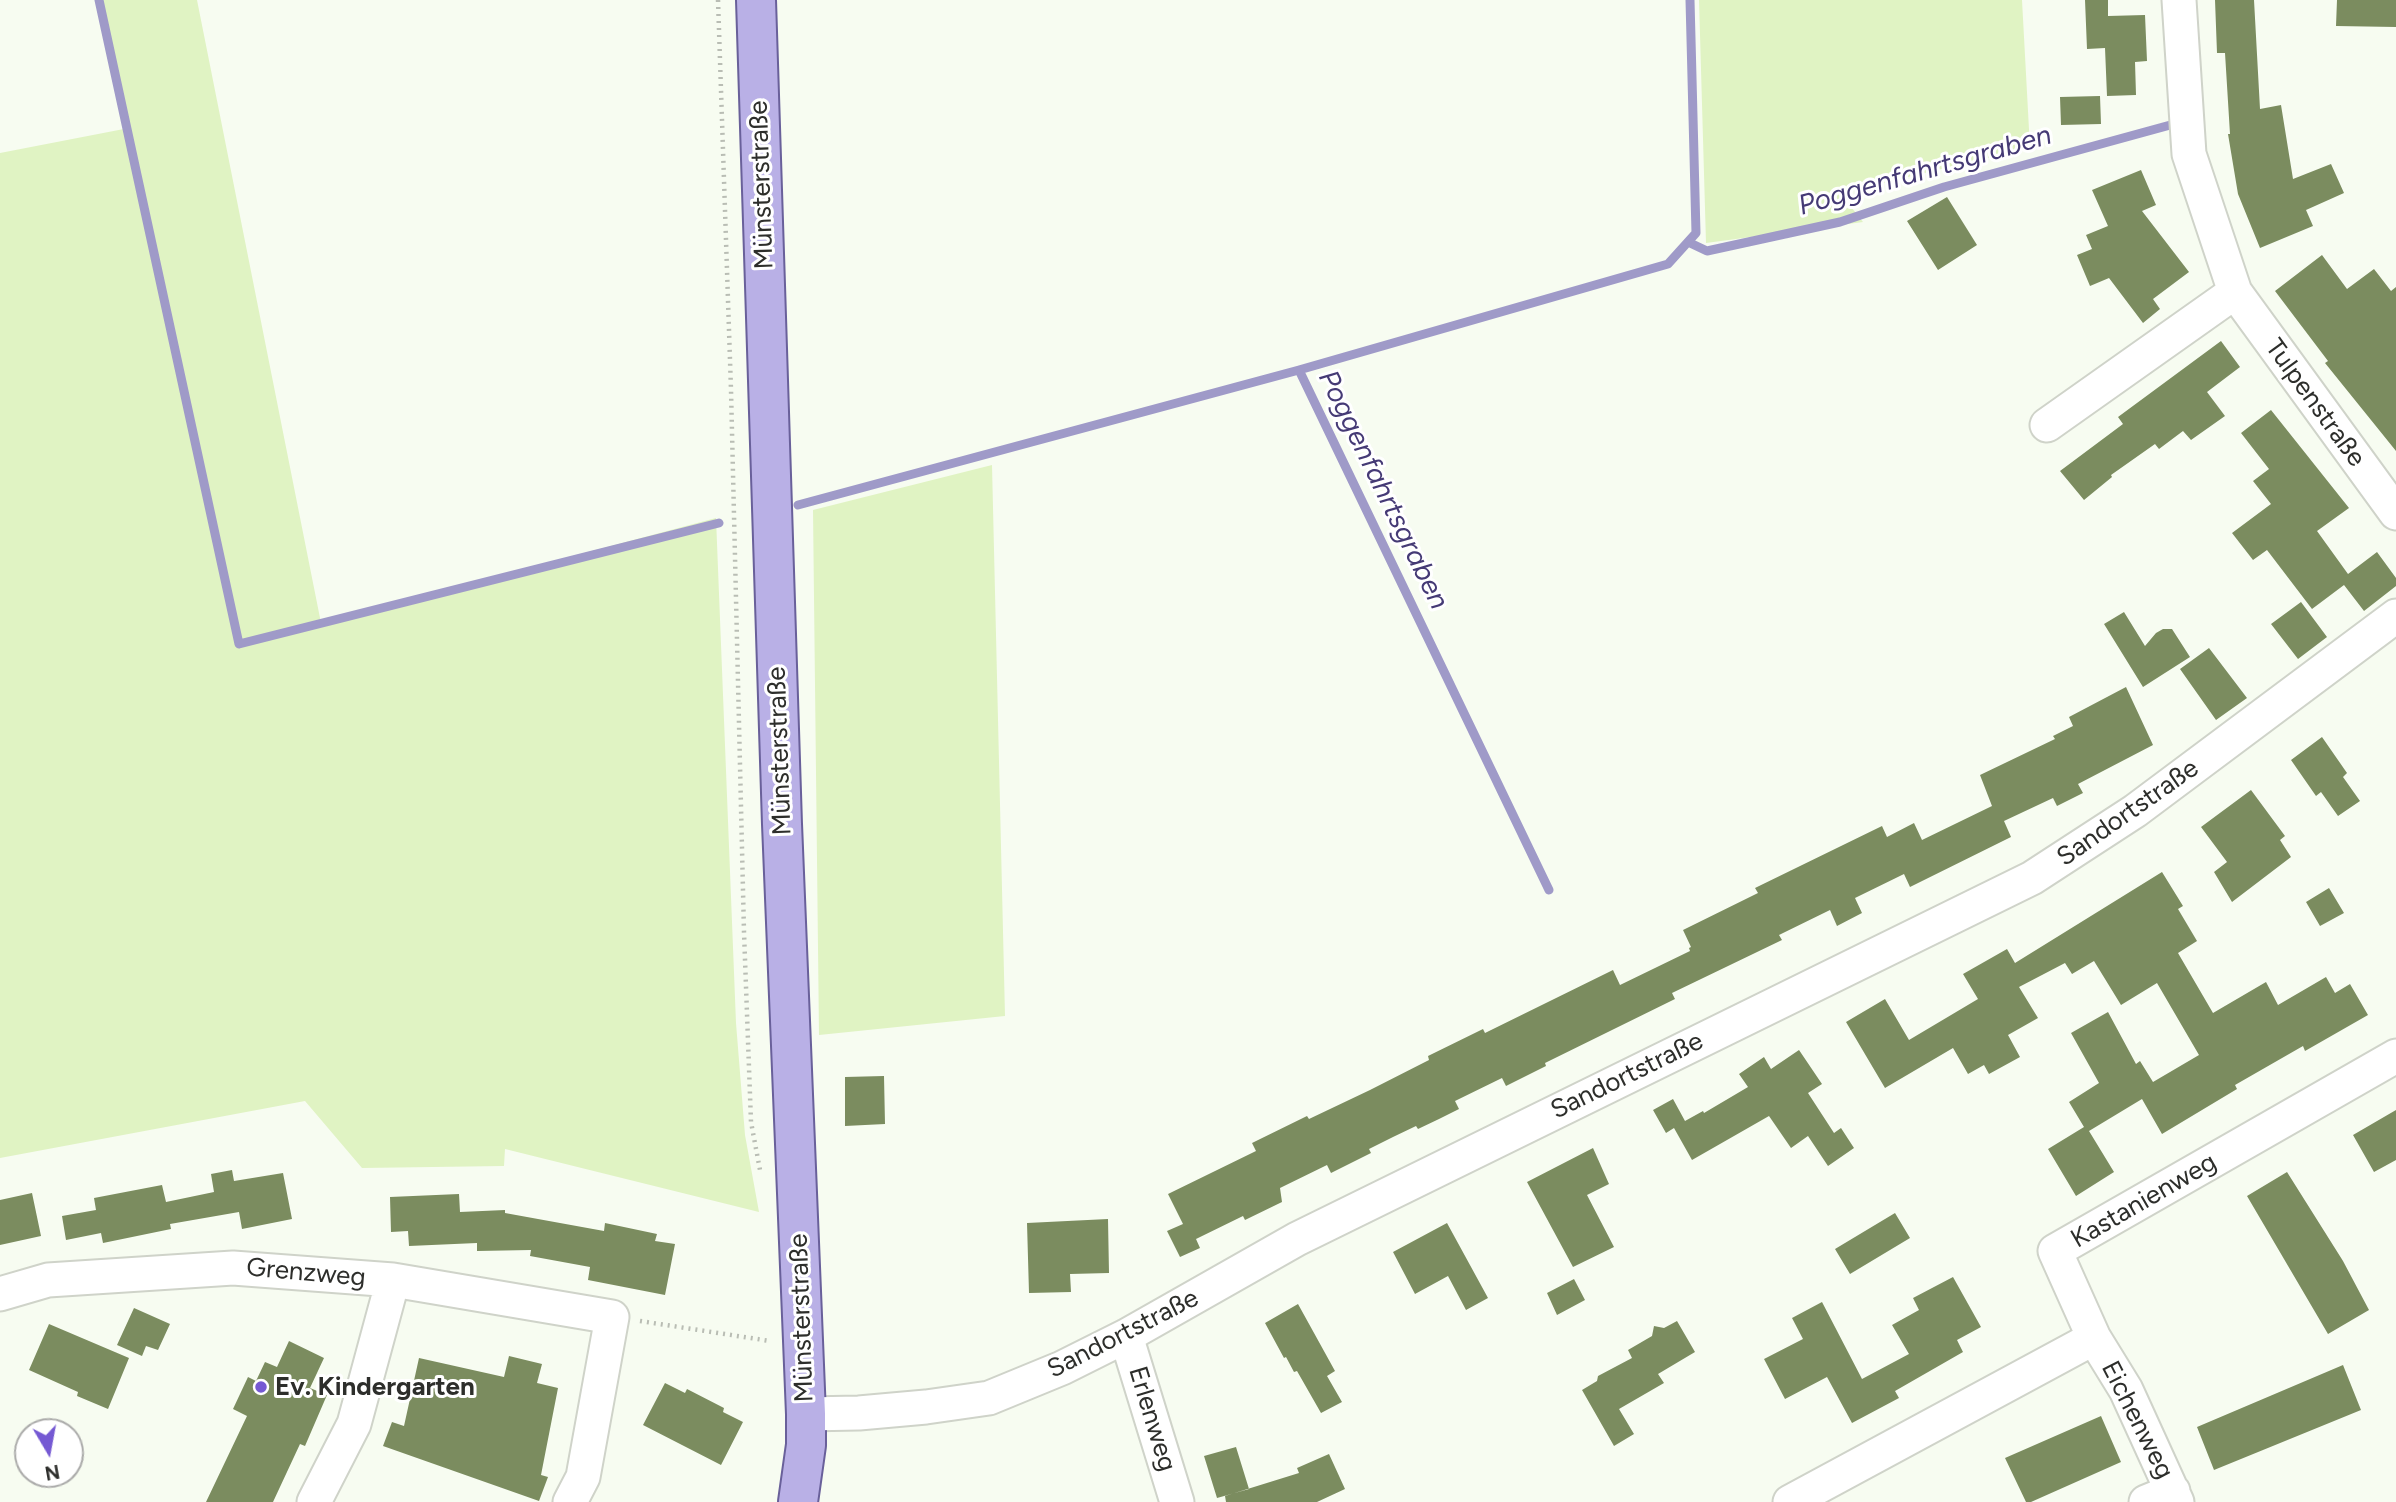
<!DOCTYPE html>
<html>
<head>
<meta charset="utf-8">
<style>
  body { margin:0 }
  #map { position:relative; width:2396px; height:1502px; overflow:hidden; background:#f7fcf1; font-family:Figtree,sans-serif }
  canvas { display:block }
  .north { position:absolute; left:14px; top:1418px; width:70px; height:70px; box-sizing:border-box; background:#fff; border:2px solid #ababaa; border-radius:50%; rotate:170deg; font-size:19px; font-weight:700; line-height:28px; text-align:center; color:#2d2e2b }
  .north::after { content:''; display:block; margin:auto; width:24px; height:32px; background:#7559d3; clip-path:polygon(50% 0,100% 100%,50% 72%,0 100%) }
</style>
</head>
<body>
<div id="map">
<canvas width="2396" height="1502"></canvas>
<div class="north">N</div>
</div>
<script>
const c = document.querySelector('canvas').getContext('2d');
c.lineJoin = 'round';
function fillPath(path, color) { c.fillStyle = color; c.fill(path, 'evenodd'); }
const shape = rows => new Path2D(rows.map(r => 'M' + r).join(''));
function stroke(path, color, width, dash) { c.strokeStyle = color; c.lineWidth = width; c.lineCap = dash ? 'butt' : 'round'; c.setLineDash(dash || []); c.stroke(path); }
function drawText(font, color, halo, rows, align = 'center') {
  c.font = font + ' Figtree,sans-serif'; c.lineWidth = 6; c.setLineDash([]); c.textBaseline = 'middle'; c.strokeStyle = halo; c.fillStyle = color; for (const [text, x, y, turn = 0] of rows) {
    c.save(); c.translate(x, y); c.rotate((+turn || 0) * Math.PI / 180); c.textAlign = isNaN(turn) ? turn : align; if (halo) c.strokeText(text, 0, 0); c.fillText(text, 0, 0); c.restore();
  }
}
fillPath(shape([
  [102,0,197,0,321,623,716,518,736,1023,745,1135,759,1212,505,1149,504,1166,362,1168,305,1101,0,1158,0,153,129,128],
  [1699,0,2022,0,2030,148,1840,193,1863,222,1706,243],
  [992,465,1005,1016,819,1035,813,510]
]), '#e0f3c3');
stroke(shape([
  [99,0,239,644,719,523],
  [1688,242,1707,251,1840,222,1944,187,2174,124],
  [798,505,1299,370],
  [1549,890,1299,370,1668,264,1696,233,1690,0]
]), '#9f9ac8', 9);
fillPath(shape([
  [2085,0,2108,0,2108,16,2145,15,2147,61,2135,62,2136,95,2107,96,2105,48,2087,49],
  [2215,0,2254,0,2260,109,2281,105,2293,179,2331,164,2344,193,2306,210,2313,226,2260,248,2238,194,2228,134,2230,134,2225,53,2217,53],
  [2337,0,2396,0,2396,27,2336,26],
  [2100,96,2101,124,2061,125,2060,97],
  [2141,170,2156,205,2142,211,2189,272,2153,299,2160,309,2143,323,2109,278,2090,286,2077,255,2092,249,2086,235,2108,226,2092,190],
  [1947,197,1977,245,1938,270,1907,221],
  [2322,255,2347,289,2374,269,2391,291,2396,287,2396,451,2325,363,2328,361,2275,291],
  [2221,341,2240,367,2207,392,2225,416,2191,440,2183,431,2159,449,2155,444,2111,475,2112,477,2084,500,2060,471,2123,424,2118,417],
  [2271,410,2349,508,2317,531,2348,574,2377,552,2396,578,2396,586,2364,611,2344,585,2312,609,2267,550,2253,560,2232,533,2271,504,2253,481,2269,469,2241,433],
  [2301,602,2327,637,2298,659,2271,624],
  [2124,612,2145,646,2156,633,2163,629,2172,629,2190,657,2143,687,2104,624],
  [2209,648,2247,698,2216,720,2180,669],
  [2126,687,2153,745,2078,784,2083,793,2057,806,2053,798,2004,821,2011,837,1910,887,1904,874,1855,898,1862,913,1837,926,1830,910,1779,935,1782,940,1672,993,1675,999,1545,1063,1546,1066,1506,1086,1502,1078,1455,1101,1459,1109,1439,1119,1418,1129,1416,1126,1393,1137,1369,1149,1371,1153,1331,1173,1327,1165,1280,1188,1282,1202,1245,1220,1243,1216,1196,1239,1200,1248,1180,1257,1167,1231,1183,1224,1168,1194,1256,1151,1252,1143,1307,1116,1309,1119,1370,1090,1429,1060,1428,1056,1483,1029,1485,1033,1613,970,1620,985,1690,951,1689,948,1691,947,1683,930,1758,893,1755,888,1882,826,1887,837,1914,823,1922,840,1992,806,1980,775,2055,739,2053,736,2073,726,2069,717],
  [2322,737,2347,773,2343,777,2360,801,2338,816,2321,792,2316,796,2291,760],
  [2251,790,2285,836,2280,840,2291,857,2232,902,2214,872,2227,862,2201,827],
  [2162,872,2183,906,2178,909,2197,941,2178,953,2213,1013,2266,982,2278,1005,2326,977,2335,993,2350,984,2368,1015,2305,1051,2303,1046,2235,1085,2237,1089,2162,1134,2142,1099,2089,1131,2114,1172,2076,1196,2048,1149,2084,1127,2069,1102,2099,1083,2071,1033,2108,1012,2136,1064,2140,1061,2153,1082,2199,1055,2157,983,2121,1005,2094,961,2072,974,2065,963,2019,987,2038,1018,2008,1035,2020,1057,1989,1074,1984,1065,1968,1074,1953,1048,1885,1088,1846,1022,1885,999,1909,1040,1978,999,1963,974,2007,949,2015,963],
  [2329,888,2344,913,2320,926,2306,902],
  [1799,1050,1822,1084,1808,1093,1834,1133,1841,1128,1854,1148,1828,1166,1808,1136,1791,1148,1769,1116,1692,1160,1674,1128,1666,1133,1653,1110,1673,1099,1685,1121,1703,1111,1704,1113,1748,1087,1739,1074,1764,1057,1771,1069],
  [884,1076,885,1124,845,1126,845,1077],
  [2396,1110,2396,1160,2374,1172,2353,1135],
  [1593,1148,1609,1184,1587,1195,1614,1247,1573,1267,1527,1182],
  [232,1170,234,1181,283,1173,292,1219,242,1229,239,1212,170,1224,171,1229,103,1243,101,1233,66,1240,62,1216,96,1210,94,1198,162,1185,166,1202,214,1192,211,1174],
  [2287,1172,2343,1261,2369,1310,2328,1334,2247,1196],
  [32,1193,41,1236,0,1245,0,1200],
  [459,1194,460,1212,505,1210,505,1213,604,1231,605,1223,657,1234,655,1241,675,1244,665,1295,588,1280,590,1267,530,1256,531,1250,477,1251,477,1243,409,1246,408,1231,391,1232,390,1197],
  [1895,1213,1910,1238,1850,1274,1835,1249],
  [1108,1219,1109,1273,1070,1274,1071,1292,1029,1293,1027,1223],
  [1447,1223,1488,1298,1466,1310,1448,1276,1415,1294,1393,1252],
  [1953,1277,1981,1327,1957,1340,1963,1352,1895,1391,1899,1398,1852,1423,1827,1377,1785,1399,1764,1359,1803,1339,1792,1318,1822,1302,1862,1379,1909,1354,1892,1325,1919,1310,1913,1298],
  [1574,1279,1585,1300,1557,1315,1547,1293],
  [1298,1304,1335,1371,1327,1376,1342,1402,1321,1413,1297,1371,1294,1372,1286,1357,1284,1358,1265,1323],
  [134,1308,170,1324,158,1350,146,1346,142,1356,117,1345],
  [1677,1321,1695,1352,1658,1374,1664,1383,1619,1409,1634,1434,1614,1446,1582,1390,1597,1381,1598,1376,1632,1358,1628,1350,1652,1336,1654,1326,1664,1328],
  [49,1324,129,1358,108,1409,77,1396,78,1392,29,1370],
  [289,1341,324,1358,310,1388,327,1395,305,1446,300,1444,273,1502,206,1502,247,1416,233,1409,248,1377,256,1381,265,1362,277,1367],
  [509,1356,542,1364,537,1383,558,1388,541,1475,548,1477,539,1501,383,1446,392,1422,404,1426,419,1358,504,1377],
  [2343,1365,2361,1410,2214,1470,2197,1427],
  [665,1383,685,1393,687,1389,724,1408,723,1412,743,1422,721,1465,643,1425],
  [2101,1416,2121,1462,2031,1502,2026,1502,2005,1458],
  [1236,1447,1249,1489,1217,1498,1204,1456],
  [1329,1454,1345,1489,1317,1502,1226,1502,1225,1496,1299,1473,1297,1468]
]), '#7b8c5f');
const minor = shape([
  [2179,0,2189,154,2235,292,2396,513],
  [2047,425,2235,292],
  [0,1294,48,1280,233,1268,393,1280,612,1317,583,1477,570,1502],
  [1126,1336,1177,1502],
  [2094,1338,2126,1390,2177,1502],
  [806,1414,859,1413,926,1407,989,1398,1062,1368,1126,1336,1297,1239,2032,878,2135,811,2396,616],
  [314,1502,354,1424,393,1280],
  [1790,1502,2094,1338,2055,1251,2396,1056],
  [2146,1502,2173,1491]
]);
const primary = shape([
  [756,0,782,824,806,1414,806,1445,798,1502]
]);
stroke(minor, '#cfd3c9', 37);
stroke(primary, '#69609a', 42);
stroke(shape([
  [718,0,731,390,744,932,751,1122,760,1170],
  [640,1321,770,1341]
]), '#b9bdb4', 4.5, [2, 5]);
stroke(minor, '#fff', 33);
stroke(primary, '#b9b0e6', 38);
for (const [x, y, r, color] of [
  [261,1387,7,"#7559d3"]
]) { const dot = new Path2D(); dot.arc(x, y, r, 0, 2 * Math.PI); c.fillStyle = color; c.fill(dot); stroke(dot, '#fff', 2.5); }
drawText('26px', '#2d2e2b', '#fff', [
  ["Münsterstraße",762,185,-92],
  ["Tulpenstraße",2315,403,54],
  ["Münsterstraße",780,751,-92],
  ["Sandortstraße",2128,813,-35],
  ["Sandortstraße",1627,1076,-26],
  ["Kastanienweg",2144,1201,-30],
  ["Grenzweg",306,1273,5],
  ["Münsterstraße",802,1318,-92],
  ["Sandortstraße",1123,1334,-27],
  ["Erlenweg",1152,1419,73],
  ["Eichenweg",2137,1420,63]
]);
drawText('bold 26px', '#2d2e2b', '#fff', [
  ["Ev. Kindergarten",275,1387]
], 'left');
drawText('italic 28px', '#453a75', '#fff', [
  ["Poggenfahrtsgraben",1925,171,-16],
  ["Poggenfahrtsgraben",1383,490,64]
]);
</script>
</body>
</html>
